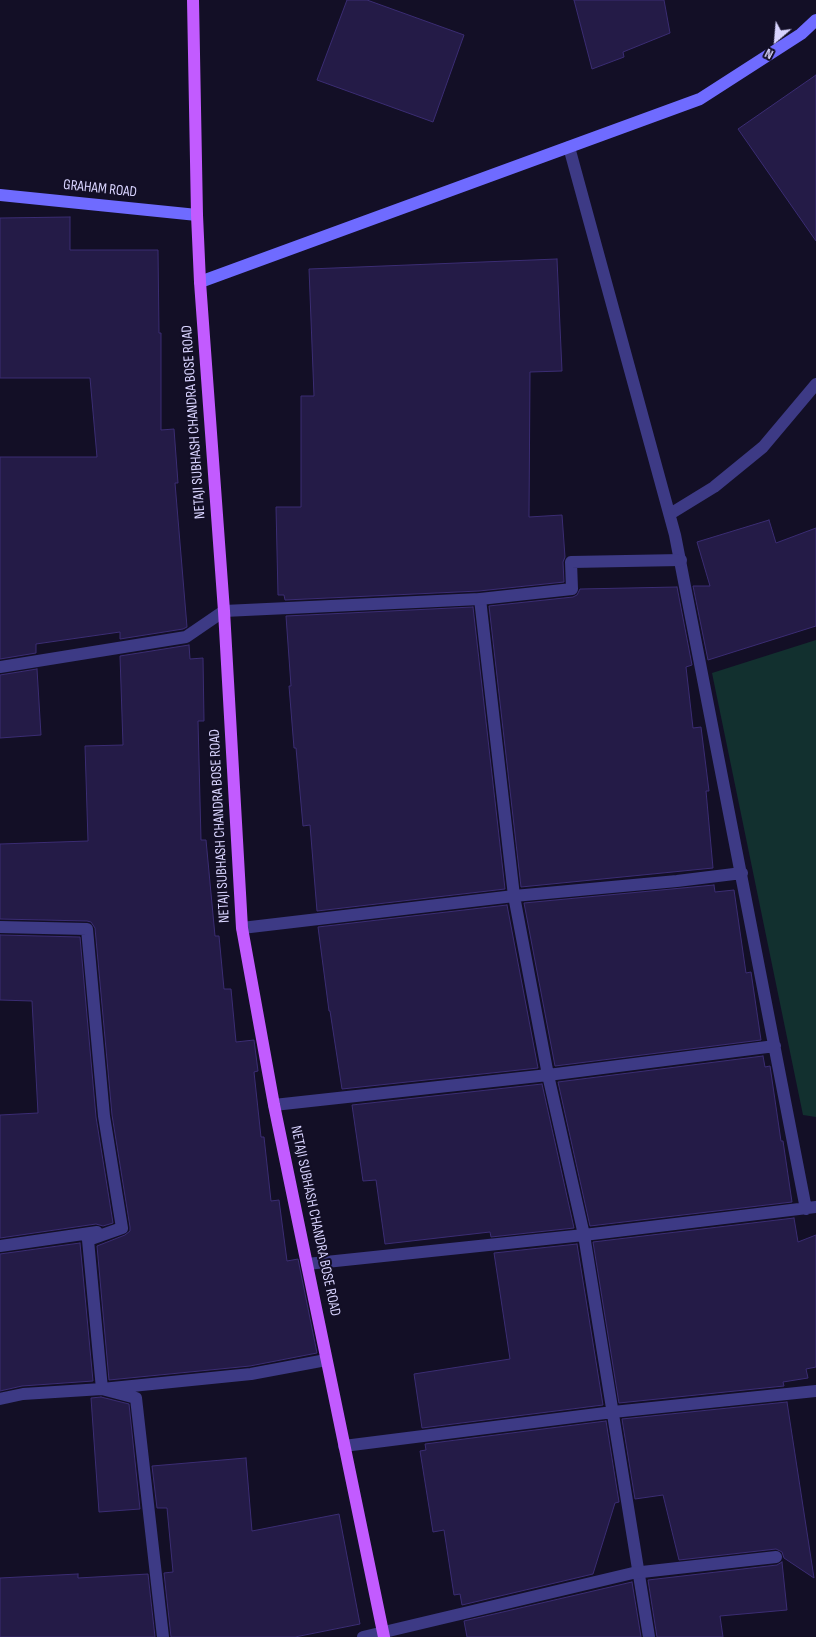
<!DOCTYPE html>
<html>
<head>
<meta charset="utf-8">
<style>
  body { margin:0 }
  #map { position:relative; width:816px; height:1637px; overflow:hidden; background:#130f26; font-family:"Sofia Sans Condensed",sans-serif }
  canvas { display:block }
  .north { position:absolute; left:751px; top:15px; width:50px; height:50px; -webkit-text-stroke:4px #130f26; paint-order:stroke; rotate:207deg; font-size:14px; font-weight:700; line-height:20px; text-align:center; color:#d9d4ff }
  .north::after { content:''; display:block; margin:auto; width:18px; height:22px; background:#d9d4ff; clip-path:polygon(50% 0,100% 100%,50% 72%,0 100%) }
</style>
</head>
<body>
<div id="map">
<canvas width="816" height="1637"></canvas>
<div class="north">N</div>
</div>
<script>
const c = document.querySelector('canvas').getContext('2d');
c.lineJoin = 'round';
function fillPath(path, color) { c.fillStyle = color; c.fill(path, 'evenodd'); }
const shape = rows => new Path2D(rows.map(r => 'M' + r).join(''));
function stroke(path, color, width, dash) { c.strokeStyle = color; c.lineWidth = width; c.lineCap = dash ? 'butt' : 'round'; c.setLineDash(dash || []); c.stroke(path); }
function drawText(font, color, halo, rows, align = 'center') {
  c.font = font + ' "Sofia Sans Condensed",sans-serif'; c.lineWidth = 4; c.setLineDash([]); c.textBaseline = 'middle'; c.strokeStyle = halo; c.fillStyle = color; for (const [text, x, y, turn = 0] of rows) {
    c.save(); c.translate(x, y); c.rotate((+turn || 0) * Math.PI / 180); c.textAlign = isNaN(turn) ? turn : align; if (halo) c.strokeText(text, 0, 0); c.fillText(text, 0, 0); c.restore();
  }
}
fillPath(shape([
  [816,640,816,1117,803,1115,712,673]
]), '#12302f');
const building = shape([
  [347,0,367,0,464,35,433,122,317,80,347,0],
  [574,0,664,0,670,33,623,52,624,57,592,69,574,0],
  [816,75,816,241,738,129,816,75],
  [70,217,70,250,158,250,159,333,161,333,161,430,174,429,178,483,175,483,187,627,183,629,120,639,120,632,36,644,36,653,0,659,0,457,97,457,90,378,0,378,0,218,70,217],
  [557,259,562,371,530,372,529,517,562,515,565,557,563,562,564,582,479,591,285,600,284,595,278,595,276,507,301,507,301,396,314,396,309,269,557,259],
  [769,520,776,543,816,528,816,626,708,660,693,586,710,586,697,542,769,520],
  [677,587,692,665,686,667,693,728,701,727,709,791,706,791,713,868,521,887,489,606,573,597,577,595,580,589,677,587],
  [473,607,505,889,317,911,310,825,303,826,296,748,294,748,289,686,291,686,286,616,473,607],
  [189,645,190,659,203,658,204,721,198,721,201,840,206,840,215,936,219,936,224,989,231,989,236,1042,254,1040,258,1071,254,1072,261,1137,264,1137,271,1201,279,1200,287,1261,298,1259,317,1353,250,1366,109,1380,97,1246,125,1235,130,1231,130,1227,112,1115,95,928,91,922,87,921,0,919,0,844,88,841,85,746,123,745,120,656,189,645],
  [37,669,41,735,0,738,0,675,37,669],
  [714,885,715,892,734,890,746,973,751,972,761,1040,555,1066,524,903,714,885],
  [507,905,538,1068,342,1089,330,1011,329,1011,318,927,507,905],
  [0,935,80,937,96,1117,113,1223,103,1226,96,1224,0,1238,0,1115,38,1113,32,1001,0,1000,0,935],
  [763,1056,765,1067,770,1066,781,1141,783,1141,792,1202,590,1226,558,1082,763,1056],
  [542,1084,574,1228,491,1237,490,1232,385,1244,376,1180,363,1181,352,1105,542,1084],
  [794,1218,798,1242,816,1235,816,1367,806,1369,808,1378,783,1382,784,1386,619,1403,593,1242,794,1218],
  [80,1243,93,1381,22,1386,0,1391,0,1254,80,1243],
  [577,1244,603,1405,422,1428,414,1374,510,1359,494,1253,577,1244],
  [101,1397,129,1404,140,1509,99,1512,91,1398,101,1397],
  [787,1402,814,1578,784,1558,782,1552,776,1549,679,1560,663,1495,635,1499,622,1419,787,1402],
  [606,1421,619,1502,615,1503,593,1574,462,1605,460,1594,454,1595,444,1530,433,1532,420,1451,426,1450,425,1444,606,1421],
  [246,1458,252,1531,339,1514,360,1624,295,1637,171,1637,164,1573,173,1572,167,1508,157,1508,152,1466,246,1458],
  [782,1562,787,1610,720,1616,723,1637,657,1637,648,1580,777,1565,782,1562],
  [78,1574,78,1578,148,1574,155,1637,0,1637,0,1578,78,1574],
  [632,1582,641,1637,467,1637,464,1621,632,1582]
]);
fillPath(building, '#241b47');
stroke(building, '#3b2d73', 1);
stroke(shape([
  [569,147,675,535,806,1209],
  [670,514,714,487,763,447,816,384],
  [480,599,514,896,548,1075,584,1235,649,1637],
  [0,927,87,929,104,1116,122,1228,88,1240,102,1389,136,1398,163,1637],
  [242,928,514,896,677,881,742,873],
  [274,1105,548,1075,775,1046],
  [0,1246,97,1232],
  [307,1264,584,1235,816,1207],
  [0,1399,23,1394,102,1389,251,1374,326,1360],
  [344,1446,613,1412,816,1391]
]), '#3d3a85', 12);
stroke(shape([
  [0,667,186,637,224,611,480,599,572,589,571,562,681,560],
  [363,1637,633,1573,776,1557]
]), '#3d3a85', 12);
stroke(shape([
  [0,195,197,215],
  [200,282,700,99,801,34,816,20]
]), '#6f6bff', 12);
stroke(shape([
  [193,0,197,215,200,282,224,611,242,928,274,1105,384,1637]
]), '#c25bff', 12);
drawText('15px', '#d9d4ff', '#130f26', [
  ["GRAHAM ROAD",100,189,6],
  ["NETAJI SUBHASH CHANDRA BOSE ROAD",194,422,-94],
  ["NETAJI SUBHASH CHANDRA BOSE ROAD",220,826,-93],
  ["NETAJI SUBHASH CHANDRA BOSE ROAD",315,1221,78]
]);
</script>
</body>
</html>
